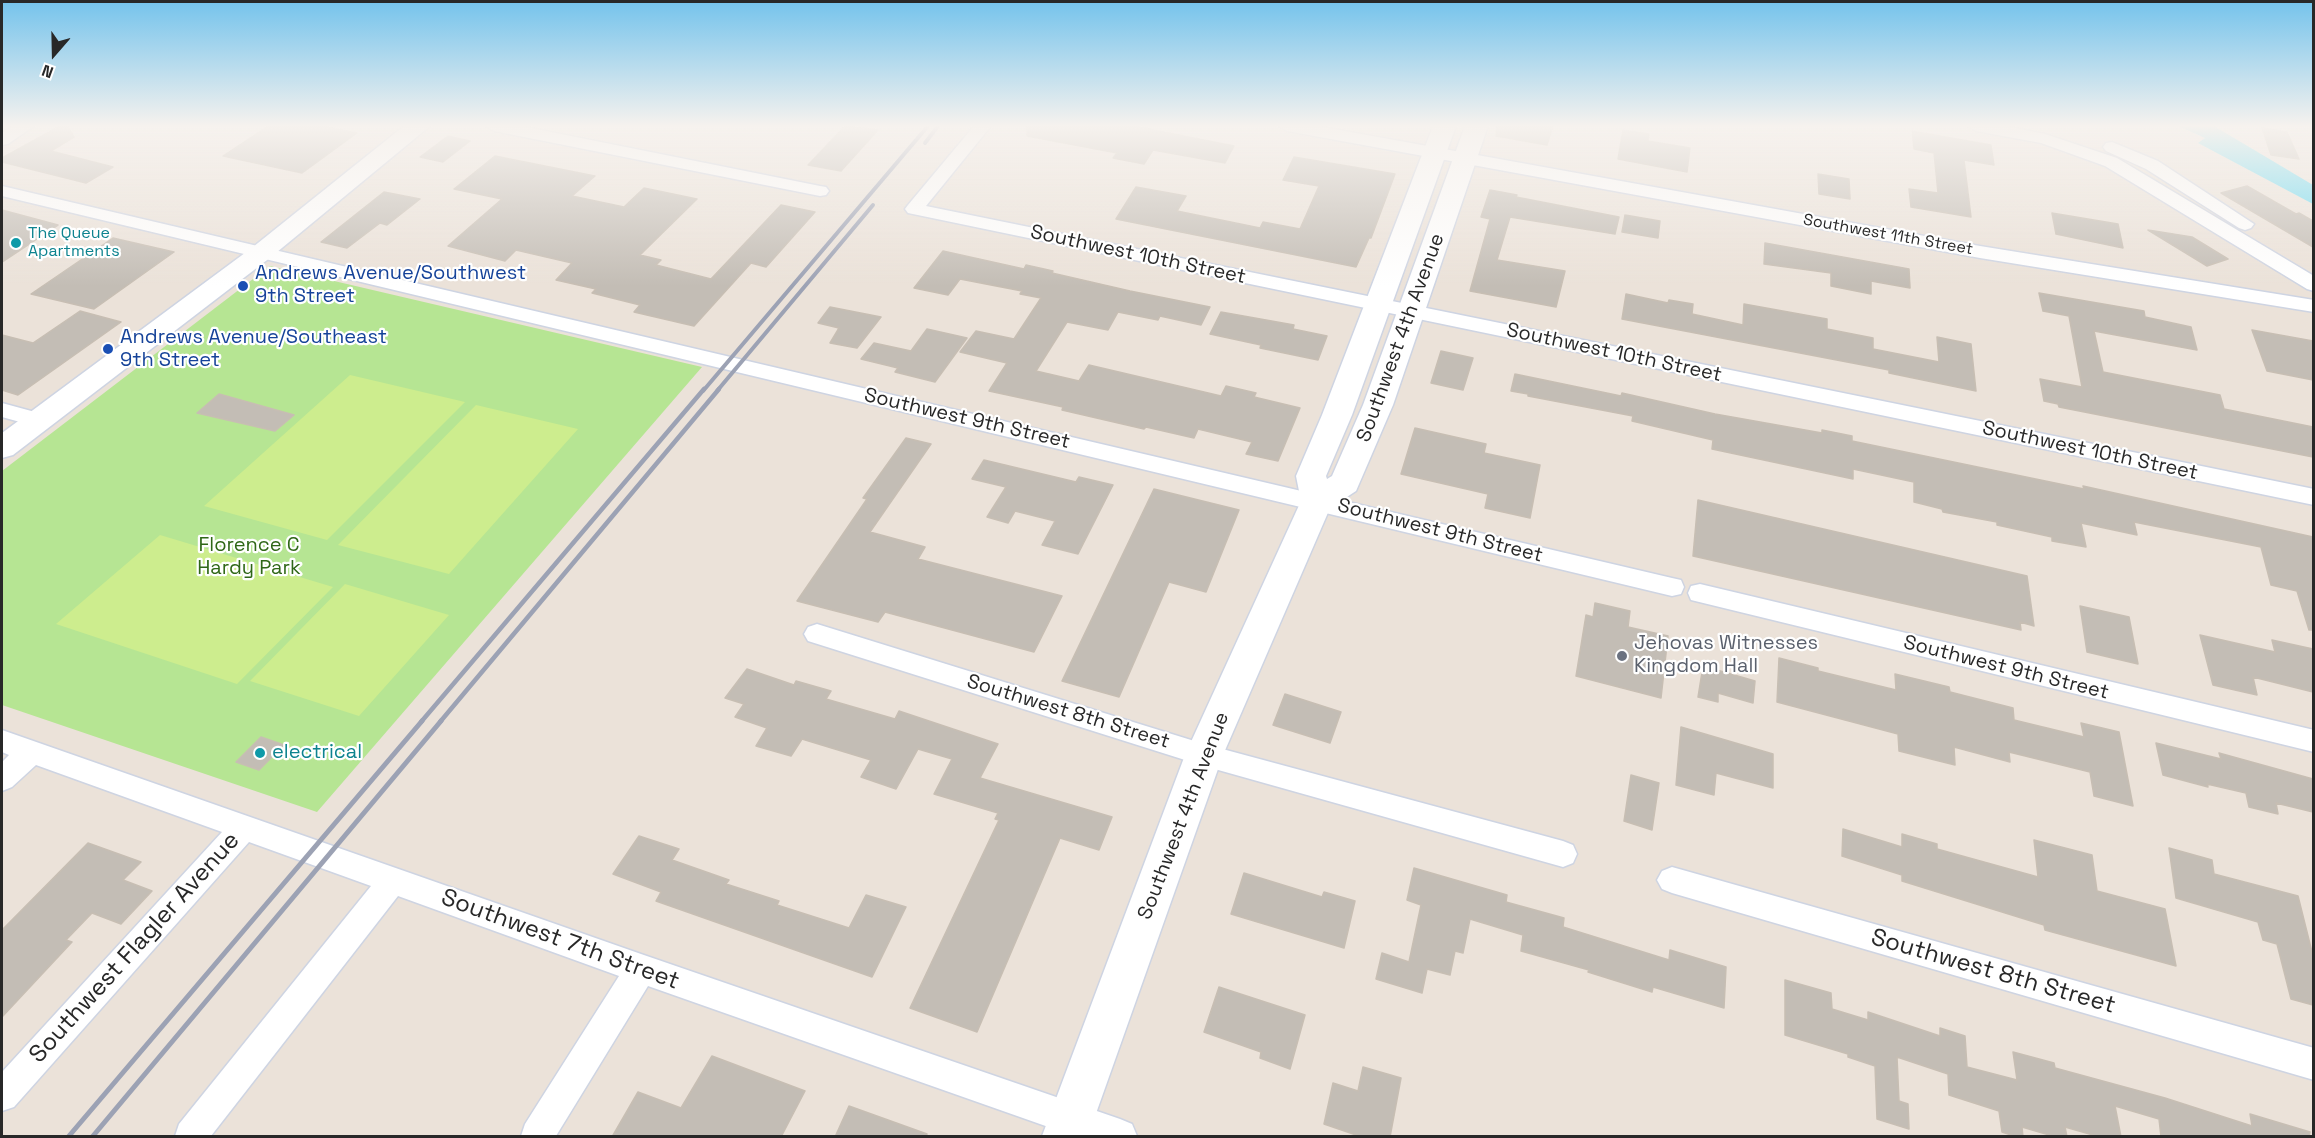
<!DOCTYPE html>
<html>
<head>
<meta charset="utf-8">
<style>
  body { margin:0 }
  #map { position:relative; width:2315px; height:1138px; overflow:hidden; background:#ebe2d9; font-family:"Space Grotesk",sans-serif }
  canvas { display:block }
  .frame { position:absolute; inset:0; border:3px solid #282828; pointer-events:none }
  .north { position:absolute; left:24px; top:24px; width:60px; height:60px; -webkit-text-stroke:4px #fff; paint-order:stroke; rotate:200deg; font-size:16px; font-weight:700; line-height:24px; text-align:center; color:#282828 }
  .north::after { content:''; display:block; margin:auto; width:21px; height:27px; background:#282828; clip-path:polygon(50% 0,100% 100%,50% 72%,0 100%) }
</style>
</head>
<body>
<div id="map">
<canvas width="2315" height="1138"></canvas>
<div class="frame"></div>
<div class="north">N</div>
</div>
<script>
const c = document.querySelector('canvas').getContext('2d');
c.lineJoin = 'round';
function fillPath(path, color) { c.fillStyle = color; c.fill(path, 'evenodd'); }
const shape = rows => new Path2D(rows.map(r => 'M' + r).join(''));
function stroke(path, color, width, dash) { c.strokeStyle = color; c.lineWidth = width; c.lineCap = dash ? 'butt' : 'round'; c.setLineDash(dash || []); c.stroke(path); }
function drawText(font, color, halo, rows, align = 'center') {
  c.font = font + ' "Space Grotesk",sans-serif'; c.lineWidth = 4.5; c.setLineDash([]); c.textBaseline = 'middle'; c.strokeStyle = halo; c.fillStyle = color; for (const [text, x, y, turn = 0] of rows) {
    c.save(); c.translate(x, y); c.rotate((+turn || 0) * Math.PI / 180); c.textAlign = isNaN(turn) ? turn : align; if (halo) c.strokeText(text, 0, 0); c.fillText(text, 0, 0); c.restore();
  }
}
fillPath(shape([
  [270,266,702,367,317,812,2,705,2,471]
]), '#b6e593');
fillPath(shape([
  [350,375,465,402,327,540,204,506],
  [476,405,578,429,449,574,338,545],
  [160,535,333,587,237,684,56,624],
  [345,584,449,615,359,716,250,681]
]), '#cded8e');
fillPath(shape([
  [2178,126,2214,126,2313,185,2313,204,2198,143,2205,138]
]), '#67daf2');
const building = shape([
  [60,126,68,126,74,137,51,151,113,167,86,183,2,162,2,158,60,126],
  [268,126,323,126,357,133,302,173,223,156,268,126],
  [845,126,878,130,841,171,808,165,845,126],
  [1027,126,1134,126,1234,146,1225,163,1153,150,1144,164,1113,158,1117,153,1027,136,1027,126],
  [1497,126,1553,126,1547,145,1496,136,1497,126],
  [2262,128,2287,132,2299,159,2271,155,2262,128],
  [1623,130,1649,134,1648,141,1690,148,1687,172,1618,159,1623,130],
  [1912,131,1991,145,1994,165,1964,160,1971,217,1911,207,1909,189,1938,193,1934,153,1914,149,1912,131],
  [448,136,470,141,443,162,420,157,448,136],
  [495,156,595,176,572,196,624,207,644,188,697,199,640,255,661,260,656,265,711,279,781,205,815,212,766,267,751,263,694,326,634,312,640,305,592,293,596,289,556,280,572,263,516,250,505,261,448,246,502,199,454,189,495,156],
  [1294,157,1395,174,1371,238,1369,238,1356,267,1116,219,1136,187,1186,196,1177,211,1260,228,1263,222,1300,229,1319,186,1283,180,1294,157],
  [1818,174,1849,179,1850,199,1819,194,1818,174],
  [2247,186,2296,214,2299,213,2313,221,2313,247,2221,193,2247,186],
  [1490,190,1517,195,1516,197,1619,217,1615,234,1510,217,1497,260,1565,271,1556,307,1470,291,1490,219,1481,217,1490,190],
  [384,192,420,199,387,225,380,223,347,248,321,242,384,192],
  [2,210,58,225,2,262,2,210],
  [2052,213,2118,224,2123,248,2056,234,2052,213],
  [1625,215,1660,221,1658,238,1622,232,1625,215],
  [2148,230,2192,237,2228,259,2207,266,2148,230],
  [113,238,174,252,94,309,31,294,113,238],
  [1765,243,1909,269,1910,288,1871,281,1871,294,1831,286,1831,273,1764,264,1765,243],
  [943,251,1024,269,1026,265,1053,271,1052,273,1130,291,1210,307,1201,325,1160,316,1158,320,1118,312,1108,330,1067,322,1036,371,1079,381,1089,365,1221,396,1226,386,1256,393,1254,397,1300,408,1278,461,1246,454,1252,442,1198,429,1194,438,1146,427,1144,429,1062,410,1063,407,989,391,1007,363,960,352,976,331,1014,339,1041,298,1020,294,1022,291,960,279,948,295,914,288,943,251],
  [2039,293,2144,311,2145,317,2191,327,2197,350,2094,331,2103,372,2220,395,2224,409,2313,427,2313,457,2059,407,2058,404,2044,401,2040,379,2082,387,2069,316,2043,311,2039,293],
  [1626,294,1668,303,1669,300,1693,304,1692,314,1743,325,1744,304,1827,319,1827,329,1873,338,1873,349,1939,362,1937,337,1971,344,1976,391,1889,373,1889,370,1622,319,1626,294],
  [830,307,881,317,857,348,830,343,839,328,818,323,830,307],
  [80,311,121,322,18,395,2,390,2,335,33,343,80,311],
  [1221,312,1294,325,1293,329,1327,336,1318,360,1260,348,1261,345,1210,334,1221,312],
  [927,329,967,338,935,382,895,372,898,368,861,359,874,343,911,351,927,329],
  [2252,330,2313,341,2313,380,2267,371,2252,330],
  [1441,351,1473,358,1463,390,1431,383,1441,351],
  [1515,374,1621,396,1622,393,1715,414,1822,433,1822,430,1852,436,1852,441,2084,489,2083,486,2313,537,2313,630,2309,630,2297,591,2271,585,2261,547,2134,522,2137,535,2081,523,2086,547,2052,541,2052,537,1997,525,1997,522,1943,512,1942,509,1914,502,1914,482,1853,469,1853,479,1712,449,1713,440,1632,421,1633,416,1528,396,1528,394,1511,391,1515,374],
  [219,394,294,415,275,431,197,413,219,394],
  [1415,428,1486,444,1484,453,1540,465,1530,518,1485,508,1488,494,1401,474,1415,428],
  [906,438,931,444,870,532,925,547,918,559,1062,596,1034,652,885,612,878,622,797,601,867,499,863,498,906,438],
  [984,460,1076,482,1079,477,1113,485,1078,554,1042,545,1055,521,1015,511,1008,523,987,517,1006,487,972,479,984,460],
  [1154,489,1239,510,1206,592,1169,582,1119,697,1062,681,1154,489],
  [1698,500,2027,576,2034,626,2020,622,2021,630,1693,556,1698,500],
  [1595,603,1630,611,1628,627,1668,636,1661,698,1576,676,1586,615,1593,617,1595,603],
  [2080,606,2129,617,2138,664,2087,652,2080,606],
  [2200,635,2275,652,2272,640,2313,649,2313,692,2253,677,2257,695,2213,685,2200,635],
  [1779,658,1818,668,1818,671,1896,690,1895,674,1949,687,1950,692,2013,708,2014,720,2084,737,2081,723,2119,732,2133,806,2094,796,2090,772,2009,752,2010,762,1954,747,1955,765,1899,751,1898,734,1777,702,1779,658],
  [1703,666,1755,681,1753,703,1718,693,1718,702,1698,697,1703,666],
  [747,669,794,685,796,681,831,691,826,699,895,719,899,711,998,744,980,778,1112,817,1099,850,1060,838,977,1032,910,1008,999,820,995,819,998,813,934,794,952,759,918,749,896,789,861,777,871,760,802,739,791,756,756,746,767,728,735,717,744,704,725,698,747,669],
  [1285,694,1341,712,1330,743,1273,725,1285,694],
  [1681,727,1773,754,1773,788,1716,773,1714,795,1676,785,1681,727],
  [261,737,284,745,259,770,236,762,261,737],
  [2156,743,2221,759,2219,753,2313,779,2313,812,2276,803,2278,814,2249,807,2246,793,2207,784,2208,787,2163,775,2156,743],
  [1631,775,1659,783,1652,830,1624,821,1631,775],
  [1843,829,1902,847,1902,834,1937,844,1937,849,2038,877,2034,840,2092,855,2097,891,2165,909,2176,966,2045,930,2044,925,1902,881,1902,875,1842,856,1843,829],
  [639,836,679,849,672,860,729,880,726,884,779,901,777,905,849,928,866,895,906,907,872,977,656,901,661,892,613,874,639,836],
  [88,843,141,862,123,880,152,891,121,924,92,913,66,940,72,942,2,1017,2,930,88,843],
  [2169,848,2212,860,2214,874,2298,896,2313,956,2313,1005,2291,999,2277,944,2263,940,2258,922,2176,898,2169,848],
  [1414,868,1507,895,1506,902,1564,918,1563,927,1669,960,1670,950,1726,967,1724,1008,1653,987,1652,992,1588,972,1589,970,1521,951,1523,935,1470,919,1463,953,1455,951,1450,975,1427,969,1422,993,1376,979,1382,953,1409,962,1421,905,1407,900,1414,868],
  [1244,873,1322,897,1324,892,1355,901,1344,948,1231,914,1244,873],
  [1785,980,1831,993,1832,1009,1868,1020,1868,1012,1940,1036,1940,1028,1965,1036,1967,1067,2017,1080,2013,1052,2054,1063,2055,1068,2165,1098,2252,1126,2250,1114,2310,1132,2309,1137,2161,1137,2159,1119,2115,1106,2121,1137,2100,1137,2065,1127,2067,1137,2056,1137,2022,1127,2023,1137,2017,1137,2002,1132,1999,1111,1949,1095,1948,1074,1897,1057,1899,1101,1908,1104,1909,1129,1877,1119,1875,1066,1848,1057,1848,1054,1785,1035,1785,980],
  [1219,987,1305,1015,1290,1069,1260,1058,1261,1052,1204,1032,1219,987],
  [712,1056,805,1091,781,1137,612,1137,638,1092,681,1108,712,1056],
  [1363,1067,1401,1078,1390,1137,1362,1137,1324,1124,1333,1083,1358,1091,1363,1067],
  [849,1106,927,1134,926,1137,835,1137,849,1106]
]);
fillPath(building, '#c3bdb5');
stroke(building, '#c7beb3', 1.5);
const minor = shape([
  [13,126,34,126,8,144,2,145,2,133,13,126],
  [486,126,521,126,820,186,826,187,829,191,826,195,820,196,494,131,486,126],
  [974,126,991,126,926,206,2314,489,2314,505,908,213,905,209,908,205,974,126],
  [1279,126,1317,126,1980,246,2314,300,2314,312,1980,258,1287,131,1279,126],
  [1968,126,2005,126,2045,134,2117,158,2314,276,2314,291,2307,289,2105,166,2041,143,1976,131,1968,126],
  [2112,142,2158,161,2254,224,2251,228,2245,230,2239,228,2146,169,2106,151,2103,147,2106,143,2112,142],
  [2,186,1672,578,1681,580,1684,587,1681,594,1672,596,2,196,2,186],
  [2,403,46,415,49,420,46,425,38,427,2,417,2,403],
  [1700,584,2314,730,2314,752,1691,600,1688,593,1691,586,1700,584],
  [817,624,1204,744,1563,841,1573,845,1577,854,1573,863,1563,867,1204,766,808,641,804,634,808,627,817,624],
  [2,730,641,954,1120,1119,1132,1124,1137,1136,1074,1136,648,986,556,1136,521,1136,525,1124,619,976,398,896,211,1136,175,1136,179,1124,371,886,249,842,14,1107,2,1111,2,1072,222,832,36,765,12,787,2,791,2,762,9,755,2,752,2,730],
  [1672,867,2314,1048,2314,1080,1672,893,1662,889,1657,880,1662,871,1672,867]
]);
const secondary = shape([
  [404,126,430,126,271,257,13,455,2,458,2,433,253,247,404,126],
  [1433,126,1456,126,1352,415,1326,476,1327,479,1332,476,1363,405,1465,126,1488,126,1393,405,1356,491,1330,508,1223,755,1088,1136,1042,1136,1185,755,1301,501,1296,476,1322,415,1433,126]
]);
stroke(minor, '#ced4e2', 3);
stroke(secondary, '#ced4e2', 3);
fillPath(minor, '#fff');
fillPath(secondary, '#fff');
stroke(shape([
  [925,143,938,126],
  [703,391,928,126],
  [717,391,873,205]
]), '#9ca2b4', 4);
stroke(shape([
  [421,722,704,389],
  [440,722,719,389]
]), '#9ca2b4', 4.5);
stroke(shape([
  [69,1136,422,721],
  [93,1136,441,721]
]), '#9ca2b4', 5);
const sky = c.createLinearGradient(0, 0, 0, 286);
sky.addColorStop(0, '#74c3ec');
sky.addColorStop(0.44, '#f6f2ee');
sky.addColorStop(1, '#f6f2ee00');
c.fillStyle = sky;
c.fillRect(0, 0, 2315, 286);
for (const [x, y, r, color] of [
  [16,243,6,"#0f9aa8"],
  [243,286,6,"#1a4fb4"],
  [108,349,6,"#1a4fb4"],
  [1622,656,6,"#6b7280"],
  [260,753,6,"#0f9aa8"]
]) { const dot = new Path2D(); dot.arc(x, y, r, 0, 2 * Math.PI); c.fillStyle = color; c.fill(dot); stroke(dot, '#fff', 2); }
drawText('16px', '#0d838f', '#fff', [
  ["The Queue",28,234],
  ["Apartments",28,252]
], 'left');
drawText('16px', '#282828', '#fff', [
  ["Southwest 11th Street",1888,235,10]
]);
drawText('20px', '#282828', '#fff', [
  ["Southwest 10th Street",1138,255,12],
  ["Southwest 4th Avenue",1401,338,-70],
  ["Southwest 10th Street",1614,353,12],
  ["Southwest 9th Street",967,419,13],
  ["Southwest 10th Street",2090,451,12],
  ["Southwest 9th Street",1440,531,14],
  ["Southwest 9th Street",2006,668,14],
  ["Southwest 8th Street",1068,712,17],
  ["Southwest 4th Avenue",1184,816,-69]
]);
drawText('20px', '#164399', '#fff', [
  ["Andrews Avenue/Southwest",255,274],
  ["9th Street",255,297],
  ["Andrews Avenue/Southeast",120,338],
  ["9th Street",120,361]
], 'left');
drawText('20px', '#2f6717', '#fff', [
  ["Florence C",249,546],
  ["Hardy Park",249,569]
]);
drawText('20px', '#5b616d', '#fff', [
  ["Jehovas Witnesses",1634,644],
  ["Kingdom Hall",1634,667]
], 'left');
drawText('20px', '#0d838f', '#fff', [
  ["electrical",272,753]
], 'left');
drawText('24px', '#282828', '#fff', [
  ["Southwest 7th Street",560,940,20],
  ["Southwest Flagler Avenue",135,948,-48],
  ["Southwest 8th Street",1993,972,16]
]);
</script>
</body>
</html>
